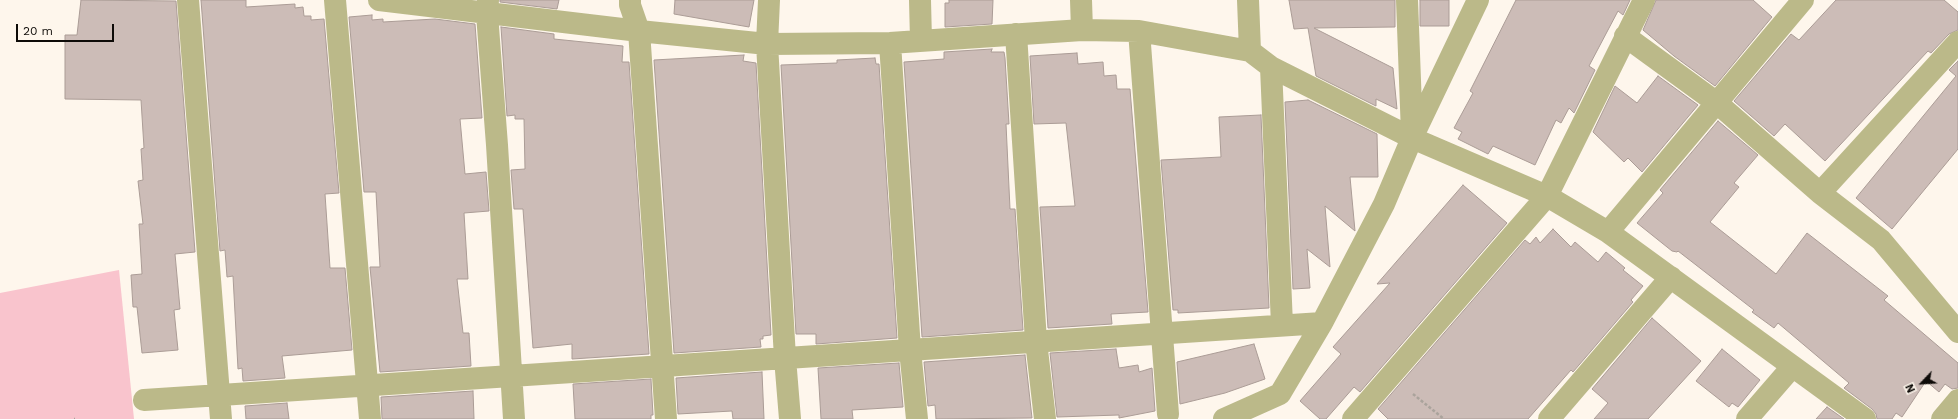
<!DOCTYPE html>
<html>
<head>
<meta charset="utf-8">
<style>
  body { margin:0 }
  #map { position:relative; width:1958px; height:419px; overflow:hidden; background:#fef6ec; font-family:"Work Sans",sans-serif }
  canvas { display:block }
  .north { position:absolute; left:1902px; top:363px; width:40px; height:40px; -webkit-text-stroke:3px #fef6ec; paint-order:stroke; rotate:245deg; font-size:11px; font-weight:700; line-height:16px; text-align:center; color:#0e0b08 }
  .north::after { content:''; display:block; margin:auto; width:14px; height:18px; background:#0e0b08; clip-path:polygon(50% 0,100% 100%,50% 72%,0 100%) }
  .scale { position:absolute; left:16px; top:24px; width:98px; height:18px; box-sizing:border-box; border:2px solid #0e0b08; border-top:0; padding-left:5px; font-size:12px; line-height:14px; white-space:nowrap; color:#0e0b08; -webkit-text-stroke:3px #fef6ec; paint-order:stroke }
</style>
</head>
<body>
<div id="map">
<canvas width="1958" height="419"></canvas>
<div class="north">N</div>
<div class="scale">20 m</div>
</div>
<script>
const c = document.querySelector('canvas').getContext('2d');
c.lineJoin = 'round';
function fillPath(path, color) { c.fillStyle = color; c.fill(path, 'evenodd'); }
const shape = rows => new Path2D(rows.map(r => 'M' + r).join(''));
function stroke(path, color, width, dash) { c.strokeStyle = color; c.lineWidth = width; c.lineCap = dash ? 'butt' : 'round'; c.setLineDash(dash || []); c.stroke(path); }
fillPath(shape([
  [119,270,134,419,0,419,0,293]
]), '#f9c4cd');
const building = shape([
  [81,0,176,1,195,252,175,254,180,309,174,310,178,350,142,353,137,307,133,307,131,275,142,274,139,224,143,224,138,181,143,180,141,149,144,148,141,100,65,99,65,35,77,35,81,0],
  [201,0,246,0,246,7,295,4,295,8,303,7,304,16,311,16,311,20,324,19,339,193,325,194,330,268,345,268,352,350,282,356,285,378,243,381,242,368,238,369,233,276,227,277,225,250,220,251,201,0],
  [500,0,559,0,557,9,500,2,500,0],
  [675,0,754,0,749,27,674,14,675,0],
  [949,0,993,0,992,24,945,27,945,3,949,3,949,0],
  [1289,0,1395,0,1395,27,1314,28,1393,68,1397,109,1376,99,1376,106,1316,76,1308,28,1294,29,1289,0],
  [1420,0,1449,0,1449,26,1420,26,1420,0],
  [1516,0,1630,0,1623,15,1618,11,1589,66,1595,70,1574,113,1569,108,1561,123,1556,120,1535,165,1493,146,1488,154,1458,139,1462,132,1454,128,1473,93,1470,91,1516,0],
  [1656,0,1753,0,1772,17,1715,86,1674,56,1643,30,1656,0],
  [1836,0,1944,0,1958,12,1958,30,1949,34,1931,53,1928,51,1825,161,1785,124,1774,136,1734,101,1791,34,1799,40,1836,0],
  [372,15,372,20,383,19,383,22,435,19,475,24,482,118,460,119,465,174,486,172,489,211,464,213,468,279,457,279,463,333,469,333,471,366,380,372,370,267,380,267,376,192,364,192,349,17,372,15],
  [501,27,554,34,554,39,623,46,622,62,629,62,649,354,572,359,572,344,533,348,523,209,514,209,511,170,525,169,524,119,515,119,515,115,507,116,501,27],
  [992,49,991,52,1004,52,1005,58,1009,124,1006,124,1010,209,1015,209,1023,330,922,337,904,62,944,59,944,52,992,49],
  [1077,53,1078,64,1103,62,1104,76,1116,75,1117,89,1130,89,1148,312,1111,314,1112,324,1048,328,1040,207,1075,206,1066,123,1034,124,1030,56,1077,53],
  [744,55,743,61,756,63,771,335,763,336,763,339,760,339,761,347,674,353,654,60,744,55],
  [875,58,876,64,879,64,897,338,816,344,816,334,796,334,781,65,837,63,837,60,875,58],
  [1958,61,1958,149,1892,229,1856,198,1956,76,1949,70,1958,61],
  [1658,76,1698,105,1642,172,1628,158,1624,162,1593,132,1615,86,1637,103,1658,76],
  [1308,100,1377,134,1378,177,1350,177,1355,231,1325,206,1330,267,1307,249,1310,288,1293,289,1285,102,1308,100],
  [1261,115,1269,308,1178,313,1178,310,1173,310,1161,160,1221,157,1219,117,1261,115],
  [1718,121,1758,155,1734,183,1739,187,1710,222,1776,274,1807,233,1888,296,1884,300,1958,363,1958,388,1952,389,1945,384,1939,392,1926,381,1902,417,1896,413,1892,419,1877,419,1876,414,1872,409,1844,388,1849,383,1778,323,1774,328,1752,312,1754,310,1678,251,1677,252,1672,251,1637,223,1663,193,1660,190,1718,121],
  [1463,185,1507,223,1360,392,1354,387,1326,419,1320,419,1300,401,1341,354,1333,347,1390,283,1377,284,1463,185],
  [1553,229,1571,247,1575,242,1598,262,1606,252,1625,268,1623,270,1643,286,1631,300,1633,302,1573,372,1571,370,1528,419,1388,419,1378,409,1525,240,1530,244,1536,237,1540,243,1553,229],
  [1652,318,1701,361,1648,419,1594,419,1608,403,1592,389,1652,318],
  [1254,344,1265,379,1225,393,1180,404,1177,362,1254,344],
  [1116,349,1119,368,1138,365,1139,372,1152,368,1155,411,1119,418,1119,415,1057,417,1050,353,1116,349],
  [1722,349,1760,380,1738,407,1732,403,1729,407,1696,381,1722,349],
  [1025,355,1032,418,936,419,935,405,928,406,924,362,1025,355],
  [899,363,903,407,852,410,853,419,821,419,818,368,899,363],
  [762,372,764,419,733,419,732,411,678,414,676,378,762,372],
  [651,379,653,415,651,415,651,419,575,419,573,384,651,379],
  [473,391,474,419,382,419,381,397,473,391],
  [287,403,289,419,246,419,245,406,287,403],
  [1827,407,1844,419,1816,419,1827,407]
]);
fillPath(building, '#ccbcb7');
stroke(building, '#ab9c96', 1);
stroke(shape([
  [1413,394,1444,419],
  [74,419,75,419]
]), '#aaa39c', 2.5, [3, 2]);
stroke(shape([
  [188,0,221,419],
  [335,0,370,419],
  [379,0,639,31,767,44,890,43,1082,30,1139,31,1250,51,1271,67,1412,138,1547,196,1608,232,1865,419],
  [488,0,487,14,497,145,514,419],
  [630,0,630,5,639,31,666,419],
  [769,0,767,44,785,358,790,419],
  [920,0,921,40],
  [1081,0,1082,30],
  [1248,0,1250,51],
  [1407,0,1412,134],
  [1139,31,1168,414],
  [1016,34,1036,341,1045,419],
  [1625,36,1717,103,1820,193,1958,42],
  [890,43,910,350,917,419],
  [1271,67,1282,325],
  [1820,193,1881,240,1958,332],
  [1608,232,1803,0],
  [144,400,1322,323],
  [1224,419,1280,394,1322,323,1384,204,1412,138,1478,0],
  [1353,419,1547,196,1644,0],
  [1549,419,1671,277],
  [1747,419,1792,367],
  [1942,419,1958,400]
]), '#bbb989', 22);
</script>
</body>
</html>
